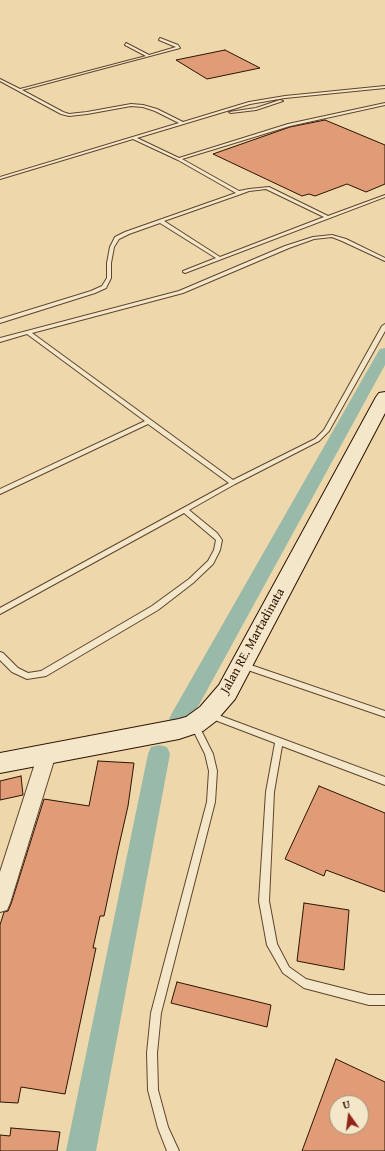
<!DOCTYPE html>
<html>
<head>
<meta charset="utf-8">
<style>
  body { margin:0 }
  #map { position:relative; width:385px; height:1151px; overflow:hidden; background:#eed8ab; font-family:"Gentium Book Plus",serif }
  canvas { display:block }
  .north { position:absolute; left:329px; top:1095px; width:40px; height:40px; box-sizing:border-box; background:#f4e6c8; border:1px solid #a59279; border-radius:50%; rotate:346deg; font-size:11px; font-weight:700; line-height:16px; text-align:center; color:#2e1303 }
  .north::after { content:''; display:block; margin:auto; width:14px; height:18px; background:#8f2418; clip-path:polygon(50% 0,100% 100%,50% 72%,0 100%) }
</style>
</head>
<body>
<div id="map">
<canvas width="385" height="1151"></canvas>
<div class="north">U</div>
</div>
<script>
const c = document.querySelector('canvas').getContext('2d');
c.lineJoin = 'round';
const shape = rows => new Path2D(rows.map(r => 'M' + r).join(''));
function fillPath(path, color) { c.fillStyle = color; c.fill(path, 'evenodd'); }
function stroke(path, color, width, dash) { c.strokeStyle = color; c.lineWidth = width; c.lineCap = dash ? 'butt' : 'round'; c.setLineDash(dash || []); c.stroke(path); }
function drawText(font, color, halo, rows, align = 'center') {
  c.font = font + ' "Gentium Book Plus",serif'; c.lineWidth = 3; c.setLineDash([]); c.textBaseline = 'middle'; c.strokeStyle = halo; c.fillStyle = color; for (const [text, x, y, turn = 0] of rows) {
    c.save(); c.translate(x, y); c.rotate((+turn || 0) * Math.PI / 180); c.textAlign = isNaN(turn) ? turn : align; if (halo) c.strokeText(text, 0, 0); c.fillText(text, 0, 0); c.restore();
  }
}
fillPath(shape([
  [385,348,385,365,188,725,180,728,172,725,169,719,172,713,378,352,380,349,385,348],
  [159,745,167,747,170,754,96,1151,66,1151,148,754,151,747,159,745]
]), '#99baa9');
const building = shape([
  [225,50,260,68,207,79,176,60,225,50],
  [325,120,385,145,385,184,366,192,347,184,315,196,309,194,302,196,213,154,290,127,325,120],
  [98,761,134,763,128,806,118,850,104,916,100,916,93,948,96,948,65,1094,21,1087,18,1103,0,1102,0,925,4,912,8,911,11,904,44,799,89,806,98,761],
  [21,776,23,795,0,800,0,781,21,776],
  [319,786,385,813,385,892,326,870,324,876,285,859,319,786],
  [304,903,349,910,344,970,297,961,304,903],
  [177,982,271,1005,267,1027,171,1003,177,982],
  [336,1059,385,1082,385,1151,302,1151,336,1059],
  [337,1103,361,1103,361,1127,337,1127,337,1103],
  [11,1128,60,1132,57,1151,0,1151,0,1135,10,1136,11,1128]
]);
fillPath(building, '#df9c76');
stroke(building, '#2e1303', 1);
const service = shape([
  [160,38,178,45,180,48,22,90,63,112,69,114,87,112,131,104,143,105,157,109,183,122,249,102,285,96,385,86,385,88,285,98,250,104,137,138,179,158,288,124,385,103,385,105,290,126,182,159,239,191,249,189,269,187,328,216,385,195,385,197,185,273,183,272,183,271,216,258,160,223,129,234,119,239,114,247,111,263,111,278,106,288,95,293,0,323,0,319,91,291,102,286,107,278,107,263,110,247,115,237,125,232,236,193,178,160,133,139,0,179,0,177,179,123,155,111,143,107,131,106,87,114,69,116,61,114,0,81,0,79,20,89,146,56,125,45,126,43,149,55,176,47,159,40,160,38],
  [266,189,324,217,220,257,164,221,241,194,249,191,266,189],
  [280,100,283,101,256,110,231,113,229,112,256,108,280,100],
  [332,235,346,239,385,258,385,261,342,241,332,237,314,239,289,248,183,293,32,333,233,480,315,439,324,430,382,326,385,324,385,331,329,431,319,441,235,484,189,510,217,533,222,540,220,550,213,564,193,583,158,610,46,676,27,679,12,672,0,660,0,652,3,653,18,668,28,673,41,671,152,606,189,579,208,561,214,550,216,540,184,513,0,614,0,608,229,483,148,424,0,494,0,489,145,421,27,334,0,342,0,338,179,291,285,246,313,237,332,235],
  [242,662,385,711,385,717,239,667,238,665,239,663,242,662],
  [210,712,385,777,385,785,282,746,274,792,269,901,277,944,289,967,306,979,369,995,385,995,385,1005,369,1005,304,988,283,973,267,945,259,901,266,792,275,743,207,717,206,715,207,713,210,712],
  [194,721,197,722,213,754,217,771,215,802,161,1013,157,1053,158,1090,168,1127,179,1151,167,1151,158,1128,148,1090,147,1053,151,1013,207,802,209,771,205,754,190,724,191,722,194,721]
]);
const minor = shape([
  [47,747,53,749,56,754,10,903,7,910,0,912,0,872,38,754,41,749,47,747]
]);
const secondary = shape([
  [385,392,385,413,235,699,216,721,203,731,179,739,0,773,0,753,179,719,186,717,200,707,219,685,376,397,379,393,385,392]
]);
stroke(service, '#5e442d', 2);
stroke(minor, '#5e442d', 2);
stroke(secondary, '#2e1303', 2);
fillPath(service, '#f4e6c8');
fillPath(minor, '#f4e6c8');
fillPath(secondary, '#f4e6c8');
drawText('13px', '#2e1303', '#f4e6c8', [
  ["Jalan RE. Martadinata",253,641,-61]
]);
</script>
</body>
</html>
